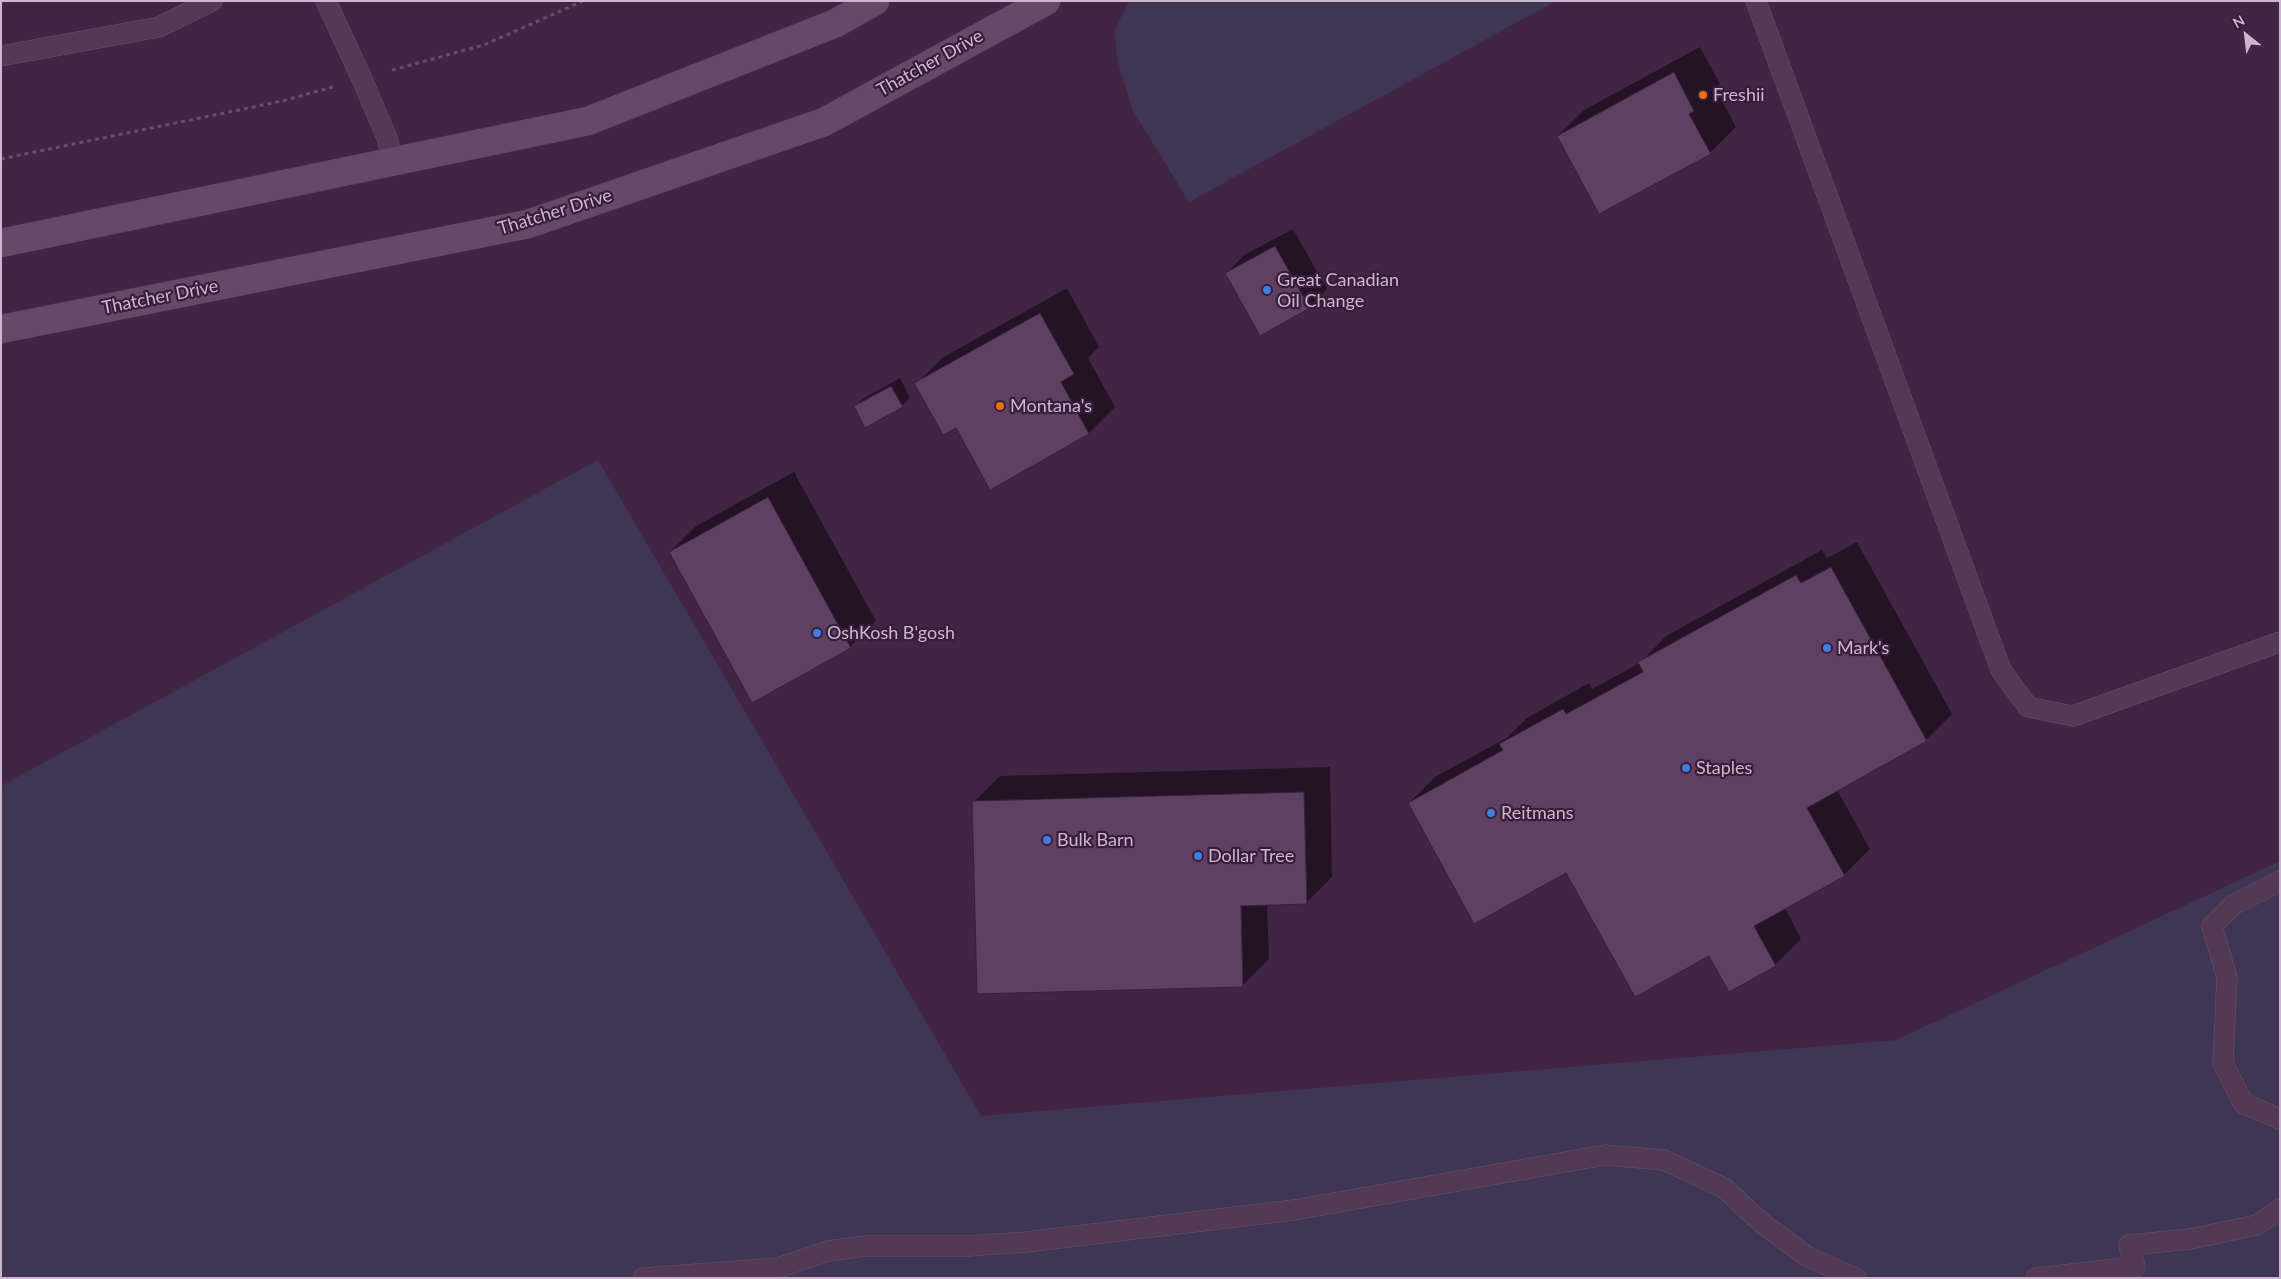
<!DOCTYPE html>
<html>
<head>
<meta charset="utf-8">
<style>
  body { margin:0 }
  #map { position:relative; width:2281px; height:1279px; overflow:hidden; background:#422545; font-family:Lato,sans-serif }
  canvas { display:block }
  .frame { position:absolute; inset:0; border:2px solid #ccb7ce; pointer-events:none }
  .north { position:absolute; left:2221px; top:10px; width:50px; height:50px; -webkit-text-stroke:4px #371e3a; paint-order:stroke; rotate:331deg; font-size:14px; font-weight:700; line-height:20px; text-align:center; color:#ccb7ce }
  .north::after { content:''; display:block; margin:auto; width:18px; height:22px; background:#ccb7ce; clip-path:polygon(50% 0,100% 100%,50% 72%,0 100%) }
</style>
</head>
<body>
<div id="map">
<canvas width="2281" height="1279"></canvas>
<div class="frame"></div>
<div class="north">N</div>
</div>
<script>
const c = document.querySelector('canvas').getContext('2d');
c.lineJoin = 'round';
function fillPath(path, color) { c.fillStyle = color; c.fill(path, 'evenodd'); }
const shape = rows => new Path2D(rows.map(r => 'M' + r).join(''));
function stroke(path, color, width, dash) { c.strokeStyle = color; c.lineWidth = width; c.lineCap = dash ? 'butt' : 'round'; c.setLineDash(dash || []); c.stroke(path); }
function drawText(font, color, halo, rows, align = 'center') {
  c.font = font + ' Lato,sans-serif'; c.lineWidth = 4.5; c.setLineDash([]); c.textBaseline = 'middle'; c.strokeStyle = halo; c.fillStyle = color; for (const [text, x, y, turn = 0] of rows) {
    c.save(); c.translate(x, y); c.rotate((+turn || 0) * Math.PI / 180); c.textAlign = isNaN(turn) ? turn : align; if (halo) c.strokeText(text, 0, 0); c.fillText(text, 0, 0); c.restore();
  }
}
fillPath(shape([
  [1129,1,1556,1,1189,202,1133,111,1118,62,1114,31],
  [598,460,981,1116,1896,1040,2280,861,2280,1278,1,1278,1,786]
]), '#3e3654');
fillPath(shape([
  [1700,47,1720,84,1715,88,1736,127,1710,153,1558,136,1584,110],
  [1293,229,1327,289,1309,307,1227,273,1244,255],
  [1067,288,1099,347,1088,358,1115,407,1089,433,956,427,916,384,942,358],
  [900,378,910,398,902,406,855,406,864,398],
  [794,472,876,621,850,647,753,701,670,552,696,526],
  [1857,542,1952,714,1926,740,1837,790,1870,849,1844,875,1785,908,1801,939,1775,965,1729,990,1710,954,1567,871,1409,803,1435,777,1508,737,1527,718,1589,683,1592,689,1640,663,1666,636,1822,550,1827,558],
  [1330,767,1332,877,1306,903,1267,904,1269,959,1243,985,974,802,1000,776]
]), '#0007');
const building = shape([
  [1674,72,1694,111,1689,114,1711,154,1599,214,1557,136,1674,72],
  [1275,246,1310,308,1260,336,1225,273,1275,246],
  [1040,313,1074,374,1061,382,1089,434,990,490,956,428,943,435,914,383,1040,313],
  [891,386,903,407,865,428,854,406,891,386],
  [768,497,851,648,752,703,669,552,768,497],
  [1831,567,1927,741,1807,808,1845,876,1754,926,1776,966,1729,992,1709,956,1635,997,1566,873,1474,924,1408,803,1503,750,1499,744,1563,709,1566,714,1643,672,1638,662,1796,575,1801,583,1831,567],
  [1304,792,1307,904,1241,906,1243,987,977,994,972,801,1304,792]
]);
fillPath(building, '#5f3f62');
stroke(building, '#39203c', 1);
const lane = shape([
  [326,1,362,79,387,138,393,162],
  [1756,1,2001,670,2028,707,2073,716,2280,642],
  [1,56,159,27,212,1],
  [2280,881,2233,905,2212,926,2227,978,2223,1063,2243,1103,2280,1119],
  [643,1278,778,1268,828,1251,866,1246,969,1246,1026,1242,1294,1210,1605,1155,1664,1160,1724,1188,1763,1224,1808,1257,1856,1278],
  [2036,1278,2135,1267,2129,1245,2190,1239,2257,1225,2280,1209]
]);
const secondary = shape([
  [1,243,588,121,836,23,875,1],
  [1,329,528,224,824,122,1046,1]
]);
stroke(lane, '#69526c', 21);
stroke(secondary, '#58415b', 29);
stroke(shape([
  [392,70,484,45,583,1],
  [1,159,282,101,333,87]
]), '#5e526d', 3, [4, 4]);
stroke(lane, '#523a54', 20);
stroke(secondary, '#664868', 28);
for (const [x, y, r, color] of [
  [1703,95,5,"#e8710a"],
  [1267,290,5,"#3f7fe0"],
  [1000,406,5,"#e8710a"],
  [817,633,5,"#3f7fe0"],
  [1827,648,5,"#3f7fe0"],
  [1686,768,5,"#3f7fe0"],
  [1491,813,5,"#3f7fe0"],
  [1047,840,5,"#3f7fe0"],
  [1198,856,5,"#3f7fe0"]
]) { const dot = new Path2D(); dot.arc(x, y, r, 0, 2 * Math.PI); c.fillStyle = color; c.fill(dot); stroke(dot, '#371e3a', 2); }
drawText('18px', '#ccb7ce', '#371e3a', [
  ["Thatcher Drive",930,63,-29],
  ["Thatcher Drive",555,212,-17],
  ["Thatcher Drive",160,297,-11]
]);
drawText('18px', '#ccb7ce', '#371e3a', [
  ["Freshii",1713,95],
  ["Great Canadian",1277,280],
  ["Oil Change",1277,301],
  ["Montana's",1010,406],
  ["OshKosh B'gosh",827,633],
  ["Mark's",1837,648],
  ["Staples",1696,768],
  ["Reitmans",1501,813],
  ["Bulk Barn",1057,840],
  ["Dollar Tree",1208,856]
], 'left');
</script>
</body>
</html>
